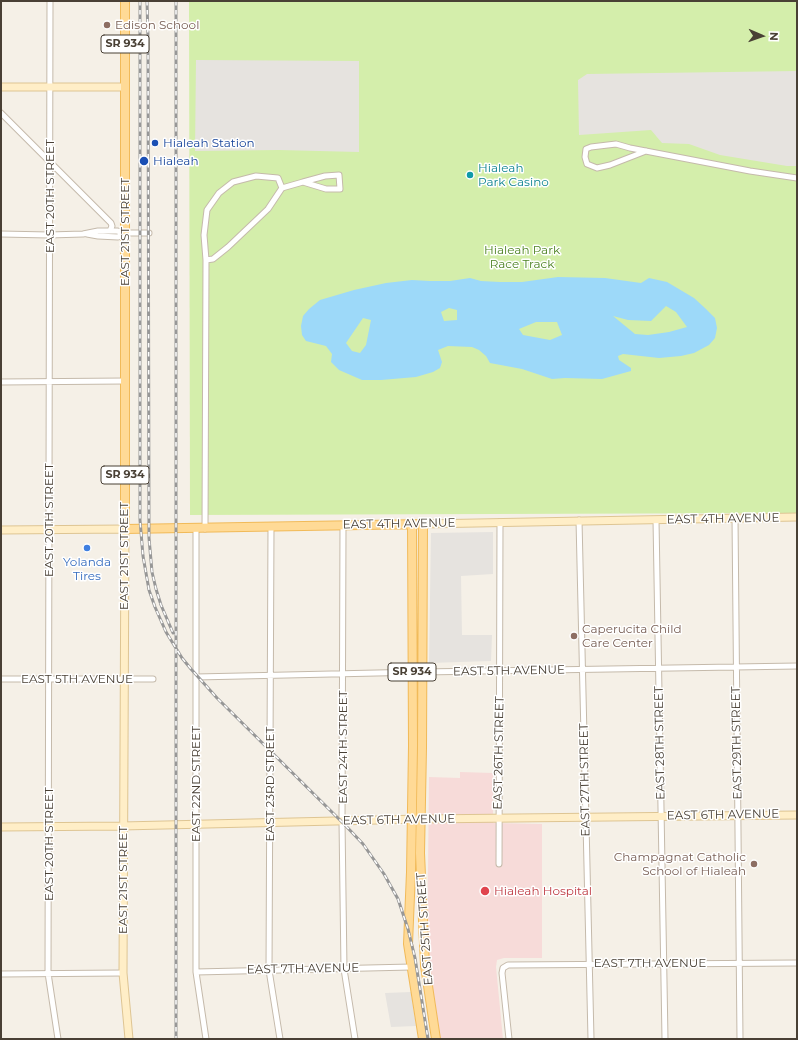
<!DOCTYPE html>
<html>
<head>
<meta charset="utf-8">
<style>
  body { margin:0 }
  #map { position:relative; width:798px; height:1040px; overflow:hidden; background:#f5f0e7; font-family:Montserrat,sans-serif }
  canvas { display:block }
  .frame { position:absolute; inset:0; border:2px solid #494035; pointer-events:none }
  .north { position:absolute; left:742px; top:16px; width:40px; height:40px; -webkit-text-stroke:3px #fff; paint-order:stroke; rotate:92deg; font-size:11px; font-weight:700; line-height:16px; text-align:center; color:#494035 }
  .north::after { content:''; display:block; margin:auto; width:14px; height:18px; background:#494035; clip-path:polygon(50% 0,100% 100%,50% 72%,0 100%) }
</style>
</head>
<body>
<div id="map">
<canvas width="798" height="1040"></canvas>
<div class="frame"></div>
<div class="north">N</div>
</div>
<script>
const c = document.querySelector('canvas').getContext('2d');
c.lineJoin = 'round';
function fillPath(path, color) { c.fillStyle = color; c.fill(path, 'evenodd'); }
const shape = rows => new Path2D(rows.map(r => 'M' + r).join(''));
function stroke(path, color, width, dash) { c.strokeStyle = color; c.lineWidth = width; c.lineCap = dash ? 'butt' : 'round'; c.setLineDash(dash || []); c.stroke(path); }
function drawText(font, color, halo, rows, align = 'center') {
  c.font = font + ' Montserrat,sans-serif'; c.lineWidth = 3; c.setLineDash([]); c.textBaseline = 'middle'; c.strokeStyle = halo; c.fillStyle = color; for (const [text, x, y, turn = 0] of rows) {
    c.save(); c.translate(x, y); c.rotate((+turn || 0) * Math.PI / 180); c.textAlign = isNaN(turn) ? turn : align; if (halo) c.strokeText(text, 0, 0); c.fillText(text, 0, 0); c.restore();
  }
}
fillPath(shape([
  [460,772,493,773,493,823,542,824,542,958,504,958,497,960,496,967,503,1039,440,1039,427,961,429,777,460,778]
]), '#f7dbd9');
fillPath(shape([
  [189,1,797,1,797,513,190,515]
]), '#d4eeab');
fillPath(shape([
  [196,60,359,61,359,152,279,150,195,151],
  [797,71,797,166,787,166,720,155,689,144,662,143,651,130,579,135,578,80,587,74],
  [493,532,493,574,461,576,462,635,492,635,491,661,429,663,431,533],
  [411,992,416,1026,391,1027,385,993]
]), '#e6e3df');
fillPath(shape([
  [558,277,605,278,641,283,649,278,667,282,694,298,706,309,715,318,717,328,715,338,709,345,694,353,681,356,659,358,623,354,618,356,619,360,631,368,631,371,602,379,565,378,552,379,522,369,490,363,486,356,479,350,472,347,448,346,438,350,442,362,440,368,433,372,416,377,381,380,362,380,339,370,331,362,332,354,326,346,306,341,302,335,301,326,303,316,309,309,320,300,354,290,386,283,412,280,430,281,450,281,470,278,481,281,500,282,522,282],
  [666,306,676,312,687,327,669,332,648,335,635,334,613,316,628,320,651,321],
  [449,308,457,310,457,320,444,321,441,312],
  [363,318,371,320,366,345,360,353,352,351,346,343],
  [536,322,557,322,562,335,550,340,523,335,519,329]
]), '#9dd9f9');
const street = shape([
  [50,1,48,973,58,1039],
  [1,113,111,223,112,226,110,231],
  [646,151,610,165,597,168,587,164,585,157,586,149,591,147,616,144,630,148,750,171,797,178],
  [282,188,303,182,326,189,340,189,339,175,325,176,303,182],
  [1,234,49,235,83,234,98,231,117,231,125,233,149,233],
  [87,234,98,236,118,237,125,233],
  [1,382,125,381],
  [735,518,740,1039],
  [579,520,591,1039],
  [656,520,665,1039],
  [343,526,342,821,344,969,355,1039],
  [271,527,269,970,280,1039],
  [196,529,196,972,206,1039],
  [205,529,206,260,204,235,207,210,219,193,233,182,256,176,278,178,282,188,268,209,228,247,213,259,206,260],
  [196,677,422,672,797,666],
  [1,679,153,679],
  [499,864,500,522],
  [196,972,411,967],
  [1,974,123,973],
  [509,1039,502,973,503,968,508,965,797,963]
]);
const secondary = shape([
  [1,87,125,87],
  [423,524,797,517],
  [1,530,125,529,123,973,129,1039],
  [1,827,122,826,421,819,797,815]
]);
const primary = shape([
  [125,1,125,529,423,524,422,748,420,853,425,966,436,1039],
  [412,524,413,746,411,872,408,944,423,1039]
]);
stroke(street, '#c5baab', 7);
stroke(secondary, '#dec593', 9);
stroke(primary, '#f1ba59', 10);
stroke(street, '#fff', 5);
stroke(secondary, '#ffeec7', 7);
stroke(primary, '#ffda96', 8);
const rail = shape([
  [140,1,140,520,143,556,149,590,155,607,166,632,182,658,191,669,217,698,345,825,363,844,384,874,398,899,408,929,415,958,428,1039],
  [147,1,148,38,149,538,152,572,156,589,161,605,173,633],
  [176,1,176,1039]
]);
stroke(rail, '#979797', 3);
stroke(rail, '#fff', 1.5, [4.5]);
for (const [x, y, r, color] of [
  [107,25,4,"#8d6e63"],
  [155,143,4,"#1a4fb4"],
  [144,161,5,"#1a4fb4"],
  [470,175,4,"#0f9aa8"],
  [87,548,4,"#3f7fe0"],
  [574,636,4,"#8d6e63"],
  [754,864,4,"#8d6e63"],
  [485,891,5,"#e0444e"]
]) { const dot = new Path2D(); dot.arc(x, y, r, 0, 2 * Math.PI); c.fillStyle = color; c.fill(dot); stroke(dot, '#fff', 1.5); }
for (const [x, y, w] of [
  [125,44,48],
  [125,475,48],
  [412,672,48]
]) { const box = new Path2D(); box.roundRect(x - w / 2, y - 9, w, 18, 3); c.fillStyle = '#fff'; c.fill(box); stroke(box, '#494035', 1); }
drawText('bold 11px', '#494035', null, [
  ["SR 934",125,44],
  ["SR 934",125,475],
  ["SR 934",412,672]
]);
drawText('12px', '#785e54', '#fff', [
  ["Edison School",115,25],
  ["Caperucita Child",582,629],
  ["Care Center",582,643],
  ["Champagnat Catholic",746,857,"right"],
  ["School of Hialeah",746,871,"right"]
], 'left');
drawText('12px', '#164399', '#fff', [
  ["Hialeah Station",163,143],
  ["Hialeah",153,161]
], 'left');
drawText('12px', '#0d838f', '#fff', [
  ["Hialeah",478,168],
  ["Park Casino",478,182]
], 'left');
drawText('12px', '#494035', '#fff', [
  ["EAST 20TH STREET",50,196,-90],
  ["EAST 21ST STREET",125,232,-90],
  ["EAST 4TH AVENUE",723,519,-1],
  ["EAST 20TH STREET",49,520,-90],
  ["EAST 4TH AVENUE",399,524,-1],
  ["EAST 21ST STREET",124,556,-90],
  ["EAST 5TH AVENUE",509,671,-1],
  ["EAST 5TH AVENUE",77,679],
  ["EAST 28TH STREET",660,743,-91],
  ["EAST 29TH STREET",737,743,-91],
  ["EAST 24TH STREET",343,747,-90],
  ["EAST 26TH STREET",499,753,-89],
  ["EAST 27TH STREET",585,780,-91],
  ["EAST 22ND STREET",196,784,-90],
  ["EAST 23RD STREET",270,784,-90],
  ["EAST 6TH AVENUE",723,815,-1],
  ["EAST 6TH AVENUE",399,820,-1],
  ["EAST 20TH STREET",49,844,-90],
  ["EAST 21ST STREET",123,880,-90],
  ["EAST 25TH STREET",425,929,-94],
  ["EAST 7TH AVENUE",650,963],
  ["EAST 7TH AVENUE",303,969,-1]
]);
drawText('12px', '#4c8221', '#fff', [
  ["Hialeah Park",522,250],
  ["Race Track",522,264]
]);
drawText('12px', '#366cbe', '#fff', [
  ["Yolanda",87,562],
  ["Tires",87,576]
]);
drawText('12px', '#be3a42', '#fff', [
  ["Hialeah Hospital",494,891]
], 'left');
</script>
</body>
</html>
